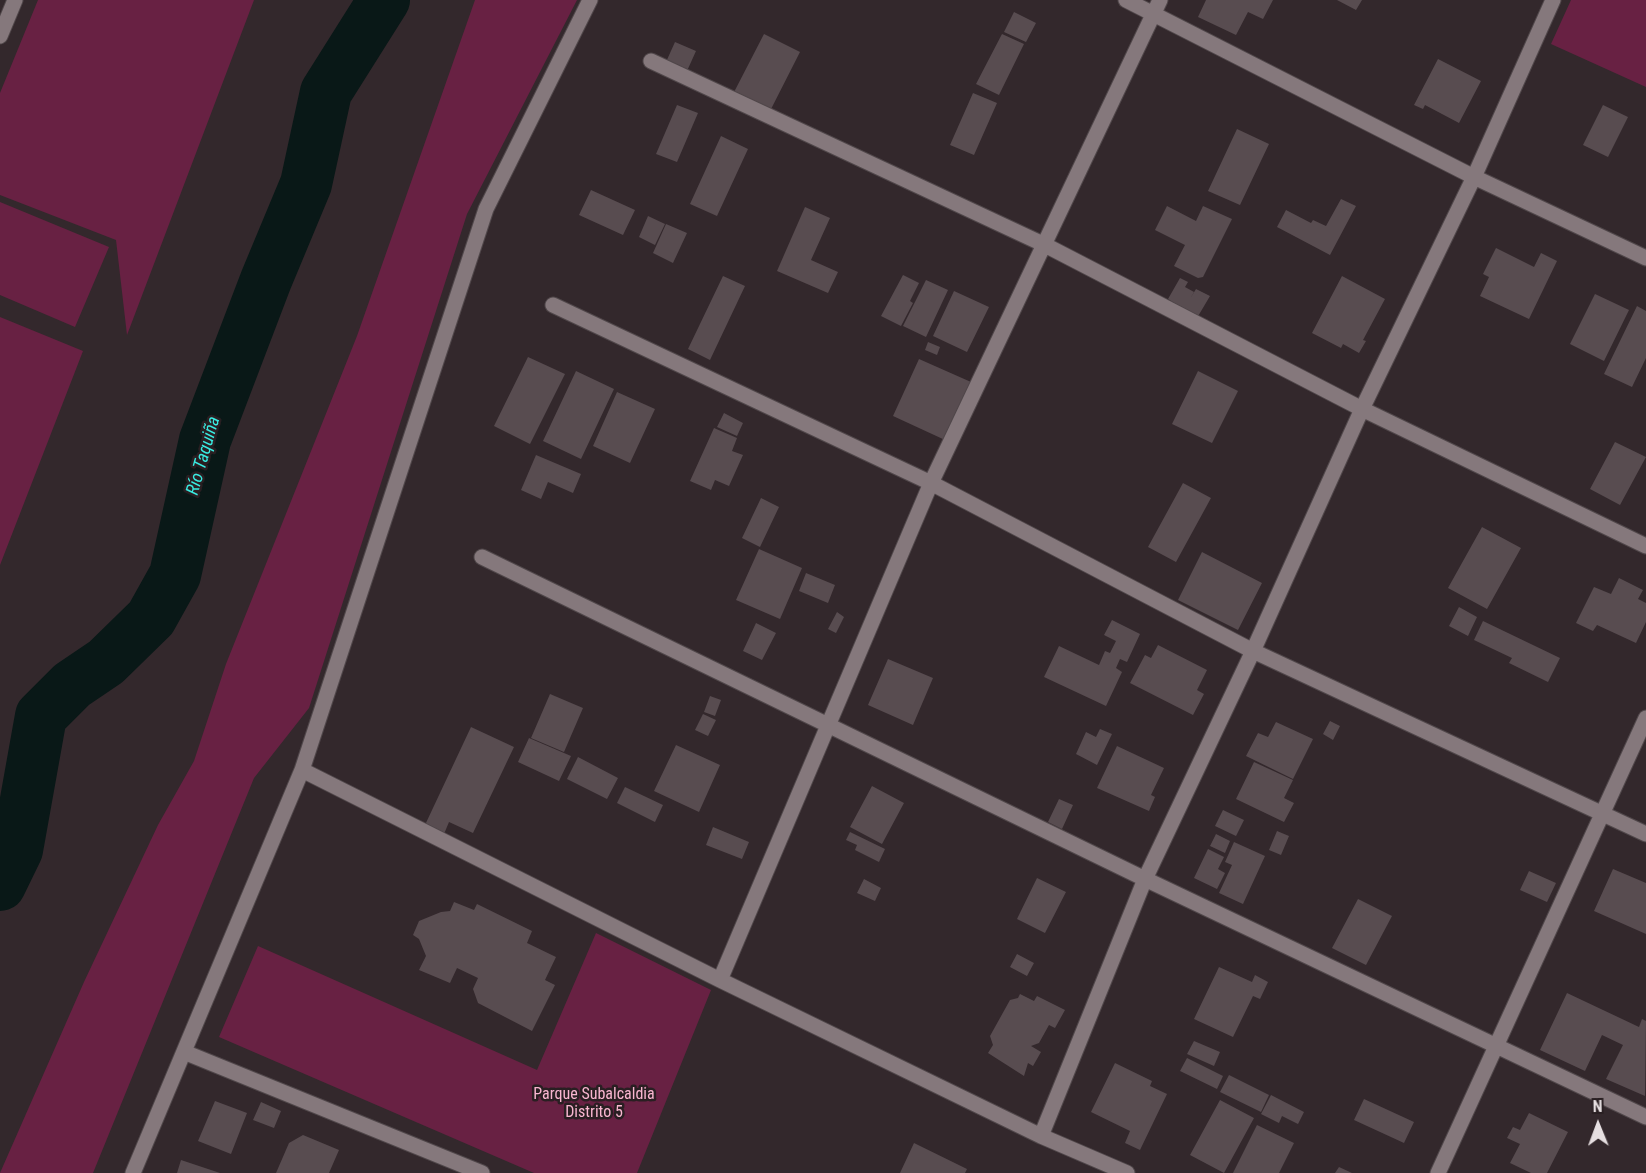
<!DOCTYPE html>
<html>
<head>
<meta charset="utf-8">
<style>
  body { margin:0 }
  #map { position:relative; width:1646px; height:1173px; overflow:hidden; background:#33282c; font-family:"Roboto Condensed",sans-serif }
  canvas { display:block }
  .north { position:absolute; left:1568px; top:1095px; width:60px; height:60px; -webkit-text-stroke:4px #291f22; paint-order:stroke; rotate:359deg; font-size:16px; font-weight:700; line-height:24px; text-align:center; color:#e6dfe1 }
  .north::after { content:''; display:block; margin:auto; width:21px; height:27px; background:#e6dfe1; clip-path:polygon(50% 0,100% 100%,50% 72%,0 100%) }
</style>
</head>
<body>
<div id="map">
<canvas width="1646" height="1173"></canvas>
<div class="north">N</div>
</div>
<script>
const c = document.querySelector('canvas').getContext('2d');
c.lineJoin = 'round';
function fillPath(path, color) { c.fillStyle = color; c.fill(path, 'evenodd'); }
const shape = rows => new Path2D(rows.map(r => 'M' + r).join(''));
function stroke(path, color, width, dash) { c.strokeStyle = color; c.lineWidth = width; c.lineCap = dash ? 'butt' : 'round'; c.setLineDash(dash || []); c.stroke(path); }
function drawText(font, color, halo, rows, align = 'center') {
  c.font = font + ' "Roboto Condensed",sans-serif'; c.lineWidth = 5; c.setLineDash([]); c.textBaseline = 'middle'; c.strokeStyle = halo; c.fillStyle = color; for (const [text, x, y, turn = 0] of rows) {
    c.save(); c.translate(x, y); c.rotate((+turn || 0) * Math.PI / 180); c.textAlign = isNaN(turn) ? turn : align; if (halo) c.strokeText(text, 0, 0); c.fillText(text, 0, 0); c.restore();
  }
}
fillPath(shape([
  [38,0,254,0,127,335,116,240,0,195,0,93],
  [475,0,577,0,467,214,309,708,254,778,93,1173,0,1173,84,982,158,825,194,761,226,664,357,336],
  [1571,0,1646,0,1646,87,1551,44],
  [0,202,109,247,75,327,0,295],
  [0,317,83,351,0,565],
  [596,933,711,990,637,1173,534,1173,219,1037,258,946,537,1070]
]), '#682143');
stroke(shape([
  [0,885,17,850,41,716,72,685,106,662,151,618,175,575,205,440,266,280,306,184,326,92,384,0]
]), '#091817', 52);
fillPath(shape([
  [1206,0,1273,0,1263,19,1248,12,1236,35,1198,17],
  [1337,0,1362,0,1356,10],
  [1014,12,1036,23,1026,42,1004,32],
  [764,34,800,52,768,115,732,96],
  [1002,34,1024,44,999,95,976,84],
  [675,42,696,51,687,71,666,62],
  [1438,59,1481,81,1459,123,1425,105,1423,109,1414,105],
  [973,93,997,103,974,155,950,145],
  [677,105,698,113,677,162,656,154],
  [1603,105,1628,117,1608,157,1583,145],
  [1237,129,1269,144,1240,205,1208,191],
  [721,136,748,149,717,216,690,204],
  [591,190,635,210,623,235,579,215],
  [1341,199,1356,206,1330,255,1277,227,1286,210,1311,223,1313,220,1326,226],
  [1167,206,1196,221,1203,206,1232,219,1203,277,1198,278,1174,266,1185,245,1155,230],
  [805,207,830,218,811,260,838,272,828,293,777,271],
  [648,216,665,224,655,245,639,237],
  [666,224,687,233,673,263,653,253],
  [1496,248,1534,267,1541,253,1557,261,1529,319,1480,296,1489,277,1483,274],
  [903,275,919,283,910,301,913,303,901,326,881,316],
  [723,276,745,286,710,360,688,349],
  [1342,276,1385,299,1363,340,1366,341,1359,353,1343,344,1341,348,1312,333],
  [1180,278,1188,282,1185,287,1194,292,1190,299,1196,289,1210,296,1197,318,1168,299],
  [926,280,948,290,926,337,903,326],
  [954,291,989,307,967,352,933,336],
  [1595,294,1629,310,1604,361,1570,344],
  [1637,306,1646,311,1646,358,1632,387,1604,374],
  [928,342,940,347,937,355,925,350],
  [528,357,565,374,530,444,494,426],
  [919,359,971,382,945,440,893,416],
  [576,371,614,389,581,459,543,441],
  [1198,371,1238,391,1212,443,1172,424],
  [617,392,655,409,630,463,593,446],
  [724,413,743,423,737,436,717,427],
  [714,428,737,438,732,451,743,455,729,486,715,480,711,490,690,481],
  [1615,442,1646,457,1620,505,1590,489],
  [536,455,581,474,573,493,548,482,541,499,521,490],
  [1183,483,1211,498,1176,562,1148,547],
  [761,498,779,507,760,547,742,538],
  [1482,527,1521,548,1487,609,1448,588],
  [759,549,802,568,780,619,736,600],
  [1202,552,1262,583,1238,630,1178,600],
  [806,573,835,585,828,603,799,591],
  [1619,578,1643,590,1638,599,1646,603,1646,622,1636,643,1597,625,1593,631,1576,623,1594,587,1611,594],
  [1459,607,1477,617,1468,636,1449,626],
  [837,612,844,617,836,633,828,629],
  [1112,620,1140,634,1127,662,1120,659,1116,668,1122,672,1106,706,1044,677,1059,646,1099,665,1105,651,1110,653,1116,641,1104,635],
  [1483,621,1560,658,1548,682,1509,663,1512,658,1474,640],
  [756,623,776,633,762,660,743,651],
  [1158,645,1207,670,1197,690,1204,694,1193,715,1130,683,1145,655,1151,658],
  [888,659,933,678,913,725,868,705],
  [550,694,583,708,564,752,531,738],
  [710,696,721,700,715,716,704,712],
  [703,714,716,720,708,736,695,730],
  [1330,721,1340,726,1333,740,1323,734],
  [1276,722,1313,739,1293,779,1246,756,1258,733,1268,737],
  [471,727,514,747,473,833,449,822,444,834,425,825],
  [1100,729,1112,734,1097,765,1076,754,1086,732,1096,737],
  [529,738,571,756,559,781,518,762],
  [676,745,720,765,699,812,654,791],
  [1117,746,1164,768,1151,795,1155,797,1149,811,1097,788],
  [578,757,618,778,607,799,567,779],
  [1254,762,1293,780,1284,798,1294,803,1284,822,1236,799],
  [872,786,904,803,882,844,850,827],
  [625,787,663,805,655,822,617,803],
  [1059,799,1073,805,1062,829,1048,822],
  [1223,810,1244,820,1236,836,1215,826],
  [713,827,749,842,742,859,706,845],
  [1277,831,1289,836,1281,855,1269,850],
  [850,832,885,849,879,862,855,850,857,845,846,840],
  [1216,834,1230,841,1225,853,1210,846],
  [1234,842,1265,856,1243,904,1219,893,1232,865,1225,862],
  [1208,849,1224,857,1218,869,1225,873,1217,889,1194,878],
  [1613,869,1646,883,1646,934,1594,911],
  [1529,871,1556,883,1547,902,1520,890],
  [1037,878,1066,892,1045,933,1017,919],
  [864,879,881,888,875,901,857,893],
  [1358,899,1392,916,1366,965,1332,948],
  [454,902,474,910,477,904,532,931,527,943,556,957,545,980,555,985,532,1031,478,1003,473,989,478,978,457,968,450,983,419,970,426,956,419,939,413,935,419,921,441,912,450,911],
  [1017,954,1034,963,1027,976,1010,967],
  [1219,967,1252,982,1255,975,1268,982,1260,999,1253,996,1233,1037,1194,1019],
  [1567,993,1639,1027,1642,1019,1646,1021,1645,1096,1606,1079,1623,1045,1602,1035,1585,1071,1540,1050],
  [1020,994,1034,1001,1037,996,1065,1010,1055,1028,1049,1025,1039,1043,1031,1046,1041,1052,1033,1066,1028,1063,1024,1076,988,1053,993,1045,990,1036,1010,1000,1018,998],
  [1194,1041,1220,1052,1214,1066,1187,1054],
  [1187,1058,1223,1076,1217,1089,1180,1071],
  [1115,1063,1152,1081,1150,1086,1167,1094,1140,1150,1125,1143,1130,1131,1091,1112],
  [1229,1075,1269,1095,1261,1112,1220,1092],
  [1271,1095,1304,1112,1298,1124,1282,1116,1279,1123,1261,1114],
  [1364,1099,1414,1122,1404,1143,1354,1120],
  [1220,1100,1254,1118,1224,1173,1190,1155],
  [215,1101,247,1113,231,1154,198,1141],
  [261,1102,281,1111,274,1128,253,1120],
  [1529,1113,1568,1132,1547,1173,1531,1173,1510,1163,1520,1144,1507,1138,1513,1127,1520,1130],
  [1257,1125,1294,1143,1279,1173,1233,1173],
  [303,1135,339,1150,329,1173,276,1173,289,1143],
  [914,1143,967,1169,965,1173,900,1173],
  [181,1160,220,1173,177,1173],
  [1339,1167,1352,1173,1335,1173]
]), '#584c50');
const street = shape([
  [1126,0,1474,177,1646,258],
  [0,36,15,0],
  [651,61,1045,245,1362,409,1646,546],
  [553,305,931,483,1253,651,1646,834],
  [482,557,1145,879,1646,1117],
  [302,770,720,980,1041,1136,1127,1173],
  [720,980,931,483,1160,0],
  [184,1052,482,1173],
  [1041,1136,1145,879,1253,651,1362,409,1474,177,1553,0],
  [133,1173,302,770,486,209,590,0],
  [1438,1173,1646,718]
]);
stroke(street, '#50474a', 17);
stroke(street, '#85787c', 15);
drawText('16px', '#f9b6d0', '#291f22', [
  ["Parque Subalcaldia",594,1095],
  ["Distrito 5",594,1113]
]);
drawText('italic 18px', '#39ece1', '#291f22', [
  ["Río Taquiña",204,456,-74]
]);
</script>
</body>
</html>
